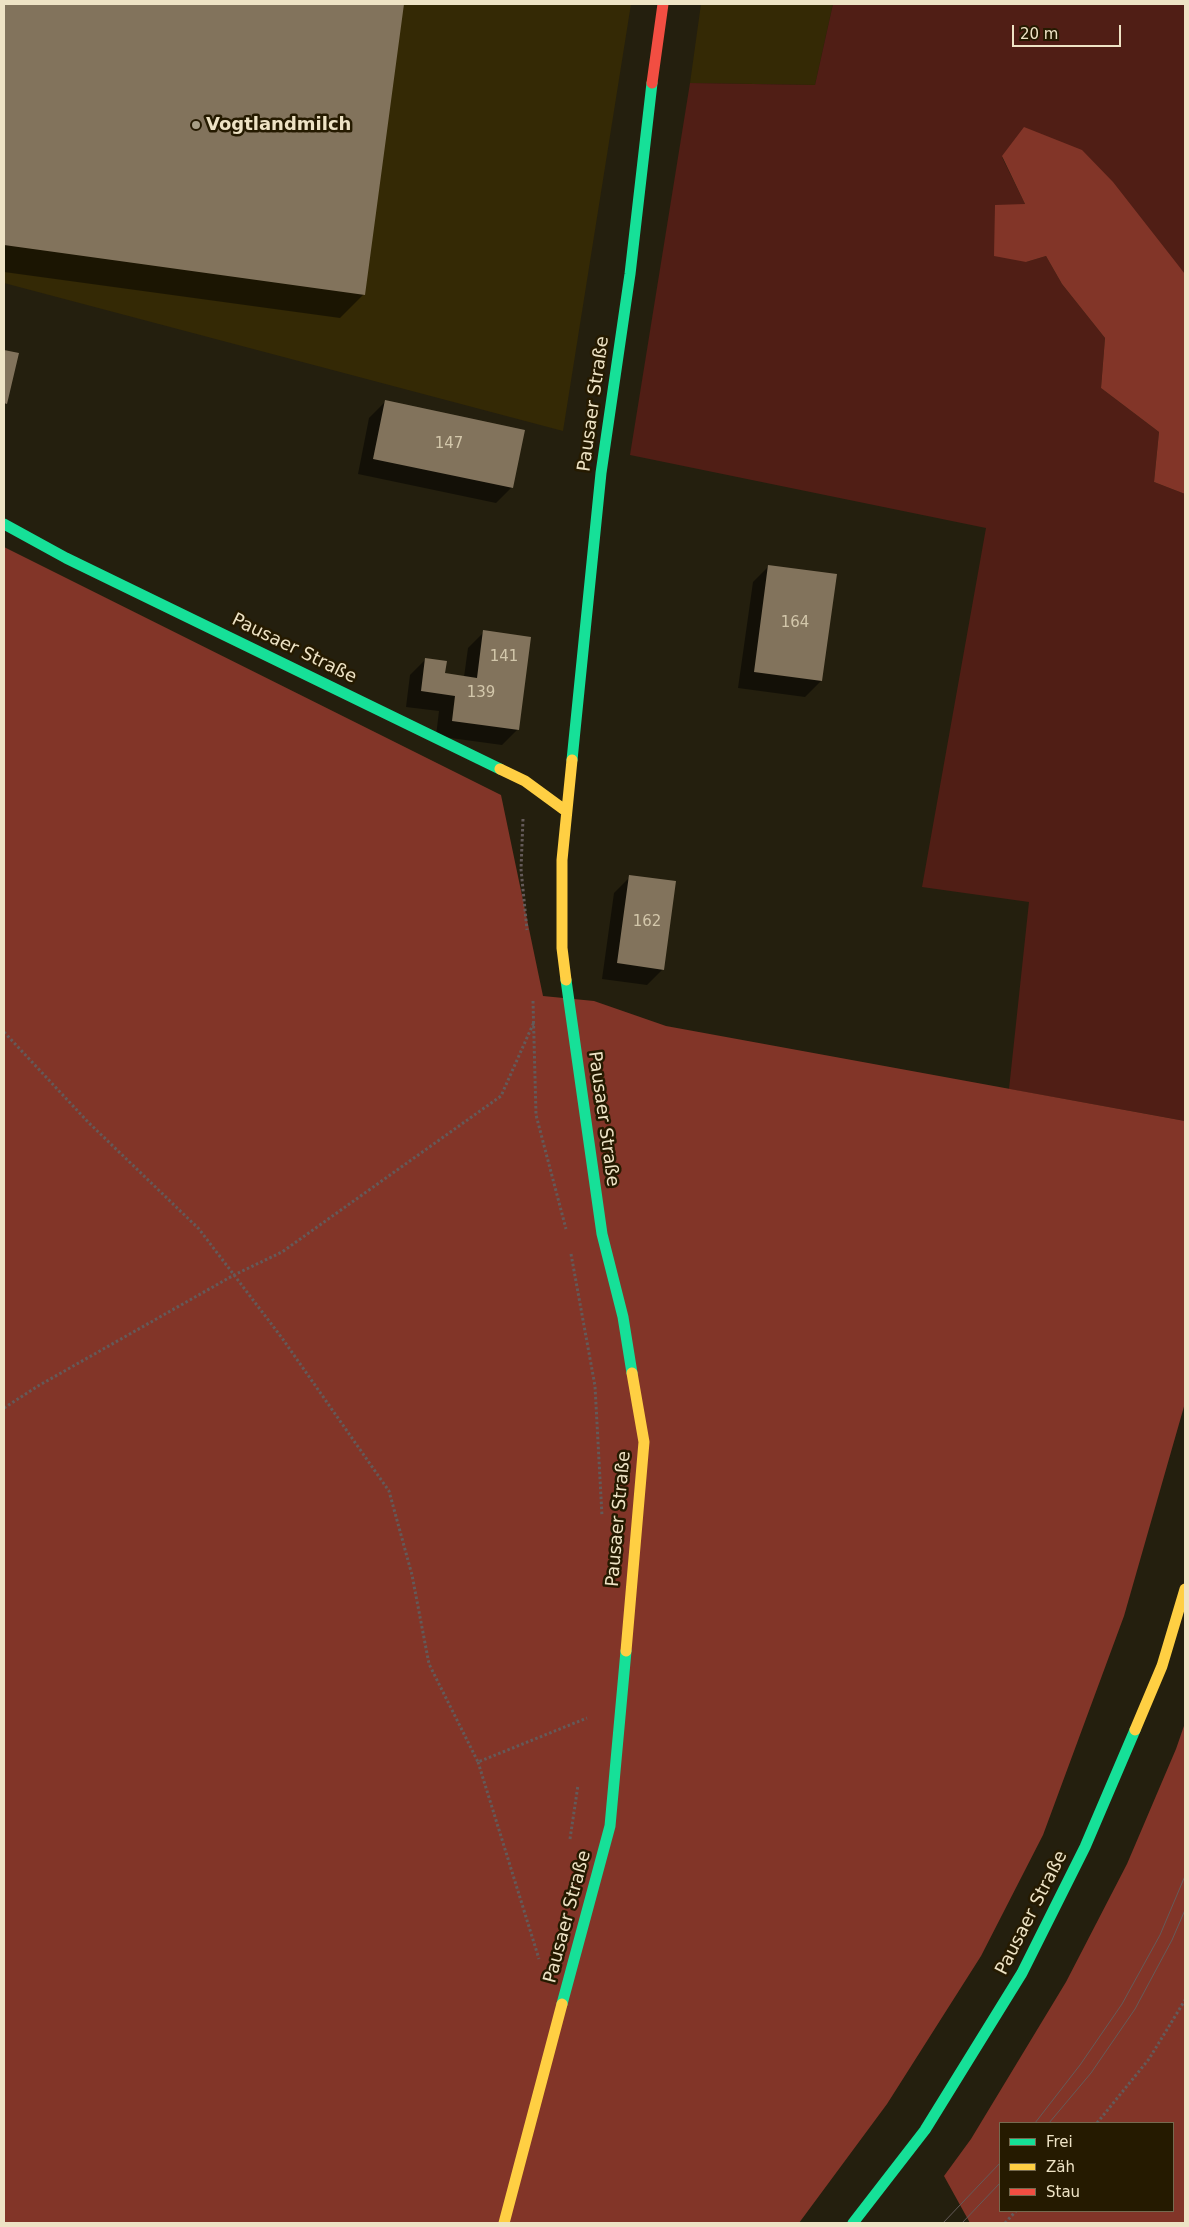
<!DOCTYPE html>
<html>
<head>
<meta charset="utf-8">
<style>
  body { margin:0 }
  #map { position:relative; width:1189px; height:2227px; overflow:hidden; background:#241f0e; font-family:"DejaVu Sans",sans-serif }
  canvas { display:block }
  .frame { position:absolute; inset:0; border:5px solid #eee3c5; pointer-events:none }
  .legend { position:absolute; left:999px; top:2122px; width:175px; height:90px; box-sizing:border-box; background:#251a00; border:1px solid #756a4f; margin:0; padding:6px 9px; list-style:none; font-size:15px; color:#eee3c5 }
  .legend li { display:flex; align-items:center; gap:10px; height:25px }
  .legend b { width:25px; border:1px solid #756a4f }
  .scale { position:absolute; left:1012px; top:25px; width:109px; height:22px; box-sizing:border-box; border:2px solid #eee3c5; border-top:0; padding-left:6px; font-size:15px; line-height:18px; white-space:nowrap; color:#eee3c5; -webkit-text-stroke:4px #251a00; paint-order:stroke }
</style>
</head>
<body>
<div id="map">
<canvas width="1189" height="2227"></canvas>
<div class="frame"></div>
<ul class="legend">
<li><b style="height:6px;background:#16e098"></b>Frei</li>
<li><b style="height:6px;background:#ffcf43"></b>Zäh</li>
<li><b style="height:6px;background:#f24e42"></b>Stau</li>
</ul>
<div class="scale">20 m</div>
</div>
<script>
const c = document.querySelector('canvas').getContext('2d');
c.lineJoin = 'round';
function fillPath(path, color) { c.fillStyle = color; c.fill(path, 'evenodd'); }
const shape = rows => new Path2D(rows.map(r => 'M' + r).join(''));
function stroke(path, color, width, dash) { c.strokeStyle = color; c.lineWidth = width; c.lineCap = dash ? 'butt' : 'round'; c.setLineDash(dash || []); c.stroke(path); }
function drawText(font, color, halo, rows, align = 'center') {
  c.font = font + ' "DejaVu Sans",sans-serif'; c.lineWidth = 5; c.setLineDash([]); c.textBaseline = 'middle'; c.strokeStyle = halo; c.fillStyle = color; for (const [text, x, y, turn = 0] of rows) {
    c.save(); c.translate(x, y); c.rotate((+turn || 0) * Math.PI / 180); c.textAlign = isNaN(turn) ? turn : align; if (halo) c.strokeText(text, 0, 0); c.fillText(text, 0, 0); c.restore();
  }
}
fillPath(shape([
  [4,4,631,4,563,431,4,283],
  [701,4,833,4,815,85,690,83]
]), '#342905');
fillPath(shape([
  [833,4,1185,4,1185,274,1172,260,1002,157,1025,204,1026,262,1046,256,1062,284,1105,338,1101,388,1159,432,1154,482,1185,494,1185,1121,1009,1089,1029,902,922,887,986,528,630,455,690,83,815,85]
]), '#501e15');
fillPath(shape([
  [1024,127,1082,150,1113,182,1185,274,1185,494,1154,482,1159,432,1101,388,1105,338,1062,284,1046,256,1026,262,994,256,995,205,1025,204,1002,156],
  [4,547,501,795,543,996,594,1001,666,1026,1185,1121,1185,1403,1124,1616,1043,1835,981,1956,887,2104,799,2223,4,2223],
  [1185,1723,1185,2223,970,2223,944,2176,971,2139,1066,1982,1127,1864,1176,1749],
  [1000,2123,1173,2123,1173,2211,1000,2211]
]), '#823528');
fillPath(shape([
  [4,4,403,4,364,294,340,318,4,272],
  [4,351,17,354,4,406],
  [385,402,512,487,496,503,358,474,369,418],
  [769,566,821,681,805,697,738,688,753,582],
  [484,632,518,729,502,745,436,736,439,711,406,707,410,675,426,659,444,674,464,677,468,648],
  [630,877,663,969,647,985,602,979,614,893]
]), '#0007');
fillPath(shape([
  [4,4,404,4,365,295,4,245],
  [4,350,19,353,7,404,4,403],
  [385,400,525,430,513,488,373,459],
  [768,565,837,574,822,681,754,672],
  [483,630,531,637,519,730,452,721,455,696,421,691,425,658,447,661,445,673,477,678],
  [629,875,676,881,664,970,617,963]
]), '#82735c');
stroke(shape([
  [523,819,521,869,527,930],
  [533,1001,536,1115,566,1229],
  [4,1032,88,1122,199,1229,282,1338,389,1491,412,1575,429,1664,478,1762,587,1718],
  [571,1254,595,1386,602,1516],
  [4,1408,38,1386,234,1275,282,1252,501,1096,534,1022],
  [478,1762,539,1959],
  [570,1839,578,1785],
  [1097,2123,1149,2059,1185,2000],
  [1005,2223,1016,2211]
]), '#645a59', 3, [2.5, 2.5]);
stroke(shape([
  [4,524,66,558,500,769],
  [572,760,601,473,630,274,652,83],
  [566,980,602,1234,623,1317,632,1373],
  [562,2004,610,1826,626,1651],
  [853,2223,925,2130,1022,1973,1085,1847,1135,1730]
]), '#16e098', 11);
stroke(shape([
  [500,769,525,781,566,811],
  [566,980,562,948,562,860,572,760],
  [626,1651,644,1442,632,1373],
  [1135,1730,1162,1666,1185,1589],
  [504,2223,562,2004]
]), '#ffcf43', 11);
stroke(shape([
  [652,83,663,4]
]), '#f24e42', 11);
stroke(shape([
  [1035,2123,1080,2065,1122,2004,1160,1935,1185,1876],
  [1049,2123,1091,2073,1135,2009,1172,1940,1185,1910],
  [943,2223,1000,2163],
  [962,2223,1000,2183]
]), '#655b59', 1);
for (const [x, y, r, color] of [
  [196,125,5,"#a79e85"]
]) { const dot = new Path2D(); dot.arc(x, y, r, 0, 2 * Math.PI); c.fillStyle = color; c.fill(dot); stroke(dot, '#251a00', 2); }
drawText('15px', '#d3c7ab', null, [
  ["147",449,444],
  ["164",795,623],
  ["141",504,657],
  ["139",481,693],
  ["162",647,922]
]);
drawText('bold 18px', '#eee3c5', '#251a00', [
  ["Vogtlandmilch",206,125]
], 'left');
drawText('18px', '#eee3c5', '#251a00', [
  ["Pausaer Straße",594,404,-82],
  ["Pausaer Straße",294,649,26],
  ["Pausaer Straße",603,1119,82],
  ["Pausaer Straße",619,1519,-85],
  ["Pausaer Straße",1032,1913,-63],
  ["Pausaer Straße",568,1917,-75]
]);
</script>
</body>
</html>
